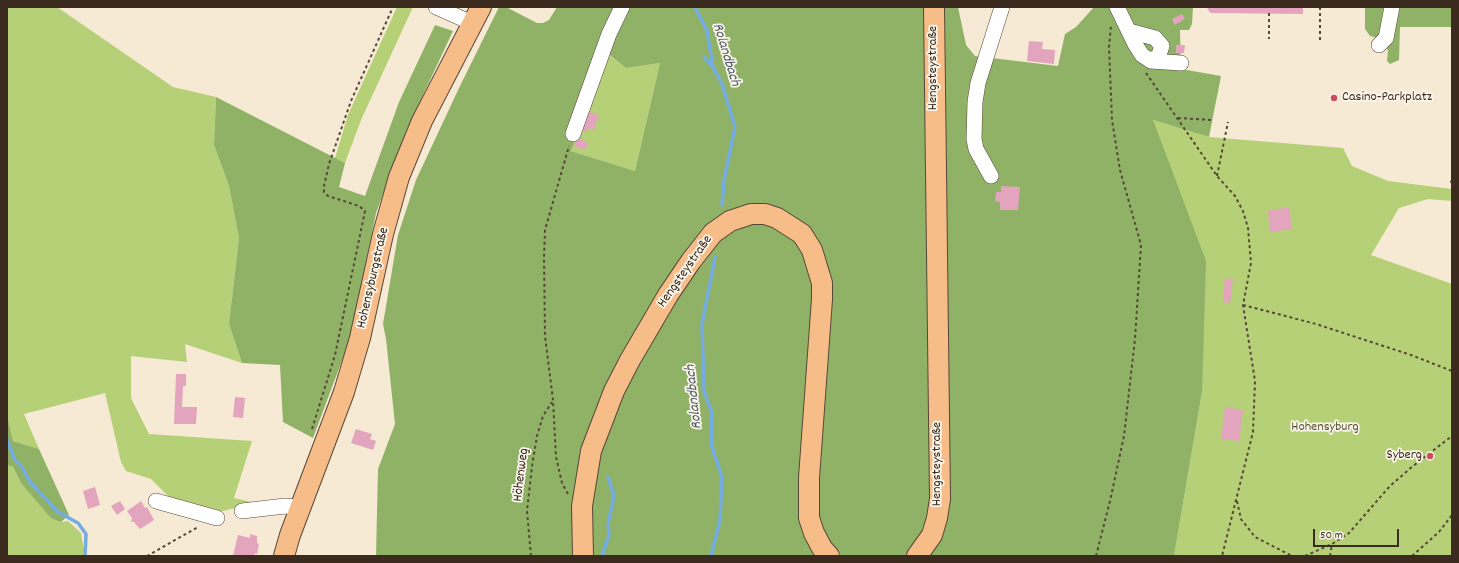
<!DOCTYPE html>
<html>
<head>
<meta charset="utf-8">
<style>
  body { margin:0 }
  #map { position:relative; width:1459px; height:563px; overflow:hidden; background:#f6ead5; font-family:Dekko,sans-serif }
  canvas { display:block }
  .frame { position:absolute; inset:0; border:8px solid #3b2a1e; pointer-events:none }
  .scale { position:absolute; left:1313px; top:529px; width:86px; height:18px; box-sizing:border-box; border:2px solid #3b2a1e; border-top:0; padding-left:5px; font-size:12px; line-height:14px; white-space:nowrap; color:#3b2a1e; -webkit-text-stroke:3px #fbf7ec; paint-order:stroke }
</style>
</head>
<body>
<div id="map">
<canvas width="1459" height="563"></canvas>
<div class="frame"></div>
<div class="scale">50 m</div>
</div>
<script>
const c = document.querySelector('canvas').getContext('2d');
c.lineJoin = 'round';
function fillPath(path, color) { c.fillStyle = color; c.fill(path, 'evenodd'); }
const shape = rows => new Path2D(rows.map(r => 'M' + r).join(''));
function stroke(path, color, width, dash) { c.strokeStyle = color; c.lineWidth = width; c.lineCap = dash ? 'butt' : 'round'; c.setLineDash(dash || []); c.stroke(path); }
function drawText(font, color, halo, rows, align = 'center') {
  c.font = font + ' Dekko,sans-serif'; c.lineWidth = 3.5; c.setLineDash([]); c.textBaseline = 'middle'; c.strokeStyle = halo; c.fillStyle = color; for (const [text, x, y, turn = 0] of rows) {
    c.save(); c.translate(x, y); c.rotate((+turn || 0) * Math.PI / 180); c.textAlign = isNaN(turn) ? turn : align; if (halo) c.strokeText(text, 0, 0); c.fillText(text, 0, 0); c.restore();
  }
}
fillPath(shape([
  [7,7,57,7,173,87,216,97,214,145,229,186,239,238,229,324,242,363,185,344,187,362,131,356,131,398,149,434,252,441,234,498,256,503,219,512,173,501,151,479,126,471,121,462,105,393,24,414,39,449,13,441,7,415],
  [397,7,413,7,361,120,345,163,335,158,348,115],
  [607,54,626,68,660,63,635,171,571,151],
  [1153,120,1209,137,1343,148,1352,166,1388,181,1452,189,1452,201,1428,199,1399,208,1371,255,1452,284,1452,556,1174,556,1202,392],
  [7,465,13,467,21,483,61,522,68,521,81,533,85,556,7,556]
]), '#b5d076');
fillPath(shape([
  [499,7,506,7,537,23,543,23,549,20,557,7,958,7,966,45,975,56,1058,66,1065,34,1076,27,1094,7,1193,7,1192,24,1189,30,1180,30,1181,69,1221,76,1209,137,1153,120,1206,261,1202,392,1174,556,376,556,378,469,395,424,386,339,383,324,398,235,416,180,459,88],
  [608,54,626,68,660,63,635,171,571,151],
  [1365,7,1452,7,1452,27,1400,27,1399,60,1390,64,1387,61,1388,51,1386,45,1378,38,1370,36,1365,29],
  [435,25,453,31,407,129,376,213,350,339,313,438,283,422,280,365,242,363,229,324,239,238,229,186,214,145,216,97,345,163,339,187,365,196,399,102],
  [7,415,13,441,39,449,69,515,61,522,51,518,21,483,13,467,7,465]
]), '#90b267');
stroke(shape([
  [695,7,707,31,713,67,722,84,735,127,724,180,722,205],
  [704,57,713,67],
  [7,440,15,460,22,467,30,482,58,512,78,523,86,534,85,556],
  [602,556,609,535,608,524,614,496,608,477],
  [711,556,720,520,722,477,711,444,712,413,704,391,702,324,715,257]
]), '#74ade4', 3.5);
fillPath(shape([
  [1207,7,1303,7,1303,14,1210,13],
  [1182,14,1185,19,1175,25,1172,19],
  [1029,41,1043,42,1042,49,1055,50,1054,64,1027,61],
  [1176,45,1185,45,1184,53,1176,53],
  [587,111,599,115,594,130,588,128,587,132,580,129],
  [576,138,588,142,585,150,574,146],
  [1001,186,1020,187,1018,210,1000,210,1000,202,995,201,996,192,1001,192],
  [1289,207,1292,229,1270,232,1268,211],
  [1225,278,1233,279,1230,303,1223,302],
  [176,374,186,374,186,386,183,386,182,407,197,407,196,424,174,424],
  [235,397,245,398,243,418,233,417],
  [1225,407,1243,410,1239,441,1221,439],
  [356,429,372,434,370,439,376,441,373,450,351,443],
  [95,487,100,505,88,509,83,491],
  [120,501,125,509,117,515,111,506],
  [141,501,145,508,147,507,154,520,140,529,134,522,131,522,132,518,127,511],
  [250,534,257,536,257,543,259,544,257,554,255,553,254,556,233,556,238,535,250,538]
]), '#e3a4bd');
const minor = shape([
  [436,7,472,23],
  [1117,7,1135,44,1142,55,1151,61,1181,63],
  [1129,31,1155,38,1162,46,1159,55,1151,61],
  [1379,45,1386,38,1392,7],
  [573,134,609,34,622,7],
  [991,176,976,149,974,139,975,102,978,83,1002,7],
  [156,501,217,518],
  [242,511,285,506,300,507]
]);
const major = shape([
  [284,556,290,535,344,392,360,338,383,234,399,177,422,121,481,7],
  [583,556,582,506,591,451,614,391,630,360,668,295,691,261,713,233,730,221,751,214,765,214,777,218,802,234,812,250,822,283,822,299,809,478,809,518,814,533,822,548,829,556],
  [917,556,932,535,937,518,940,499,934,7]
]);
stroke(minor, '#574739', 16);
stroke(major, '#574739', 22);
stroke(shape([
  [1320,7,1320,40],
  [1269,13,1269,39],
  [1146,73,1217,176,1235,196,1243,211,1248,228,1251,263,1243,305,1255,381,1253,432,1222,556],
  [1178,118,1212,120],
  [1217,176,1228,122],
  [1451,183,1452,179],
  [1243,305,1316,324,1411,355,1452,371],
  [312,429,335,355,364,216,365,211,359,206,328,196,324,192,324,186,329,164,351,101,393,7],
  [568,494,562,483,556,457,553,400,545,336,544,258,545,230,569,146],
  [1237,501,1241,519,1255,537,1292,556],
  [147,556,198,527],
  [531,556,527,511,532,466,537,436,543,416,552,402],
  [1096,556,1110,501,1124,436,1135,339,1141,245,1120,170,1112,120,1109,47,1111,26],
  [1305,556,1332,544,1349,533,1390,486,1413,466,1452,436],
  [1330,556,1332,544],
  [1412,556,1439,532,1452,515]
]), '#574739', 2, [3, 3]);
stroke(minor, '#fff', 15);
stroke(major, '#f7bd88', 20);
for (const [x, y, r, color] of [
  [1334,98,4,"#d1495b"],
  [1430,456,4,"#d1495b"]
]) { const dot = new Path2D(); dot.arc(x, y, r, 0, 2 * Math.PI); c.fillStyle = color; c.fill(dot); stroke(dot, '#fbf7ec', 1.5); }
drawText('14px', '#3b2a1e', '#fbf7ec', [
  ["Hengsteystraße",934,68,-90],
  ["Hengsteystraße",686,272,-55],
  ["Hohensyburgstraße",374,278,-77],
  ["Hengsteystraße",938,464,-90],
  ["Höhenweg",522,475,-83]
]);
drawText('14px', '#3b2a1e', '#fbf7ec', [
  ["Casino-Parkplatz",1342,98],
  ["Syberg",1422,456,"right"]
], 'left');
drawText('14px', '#5a5434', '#fbf7ec', [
  ["Hohensyburg",1325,428]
]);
drawText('italic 15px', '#4f5863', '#fbf7ec', [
  ["Rolandbach",725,55,73],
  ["Rolandbach",695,397,-96]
]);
</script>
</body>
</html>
